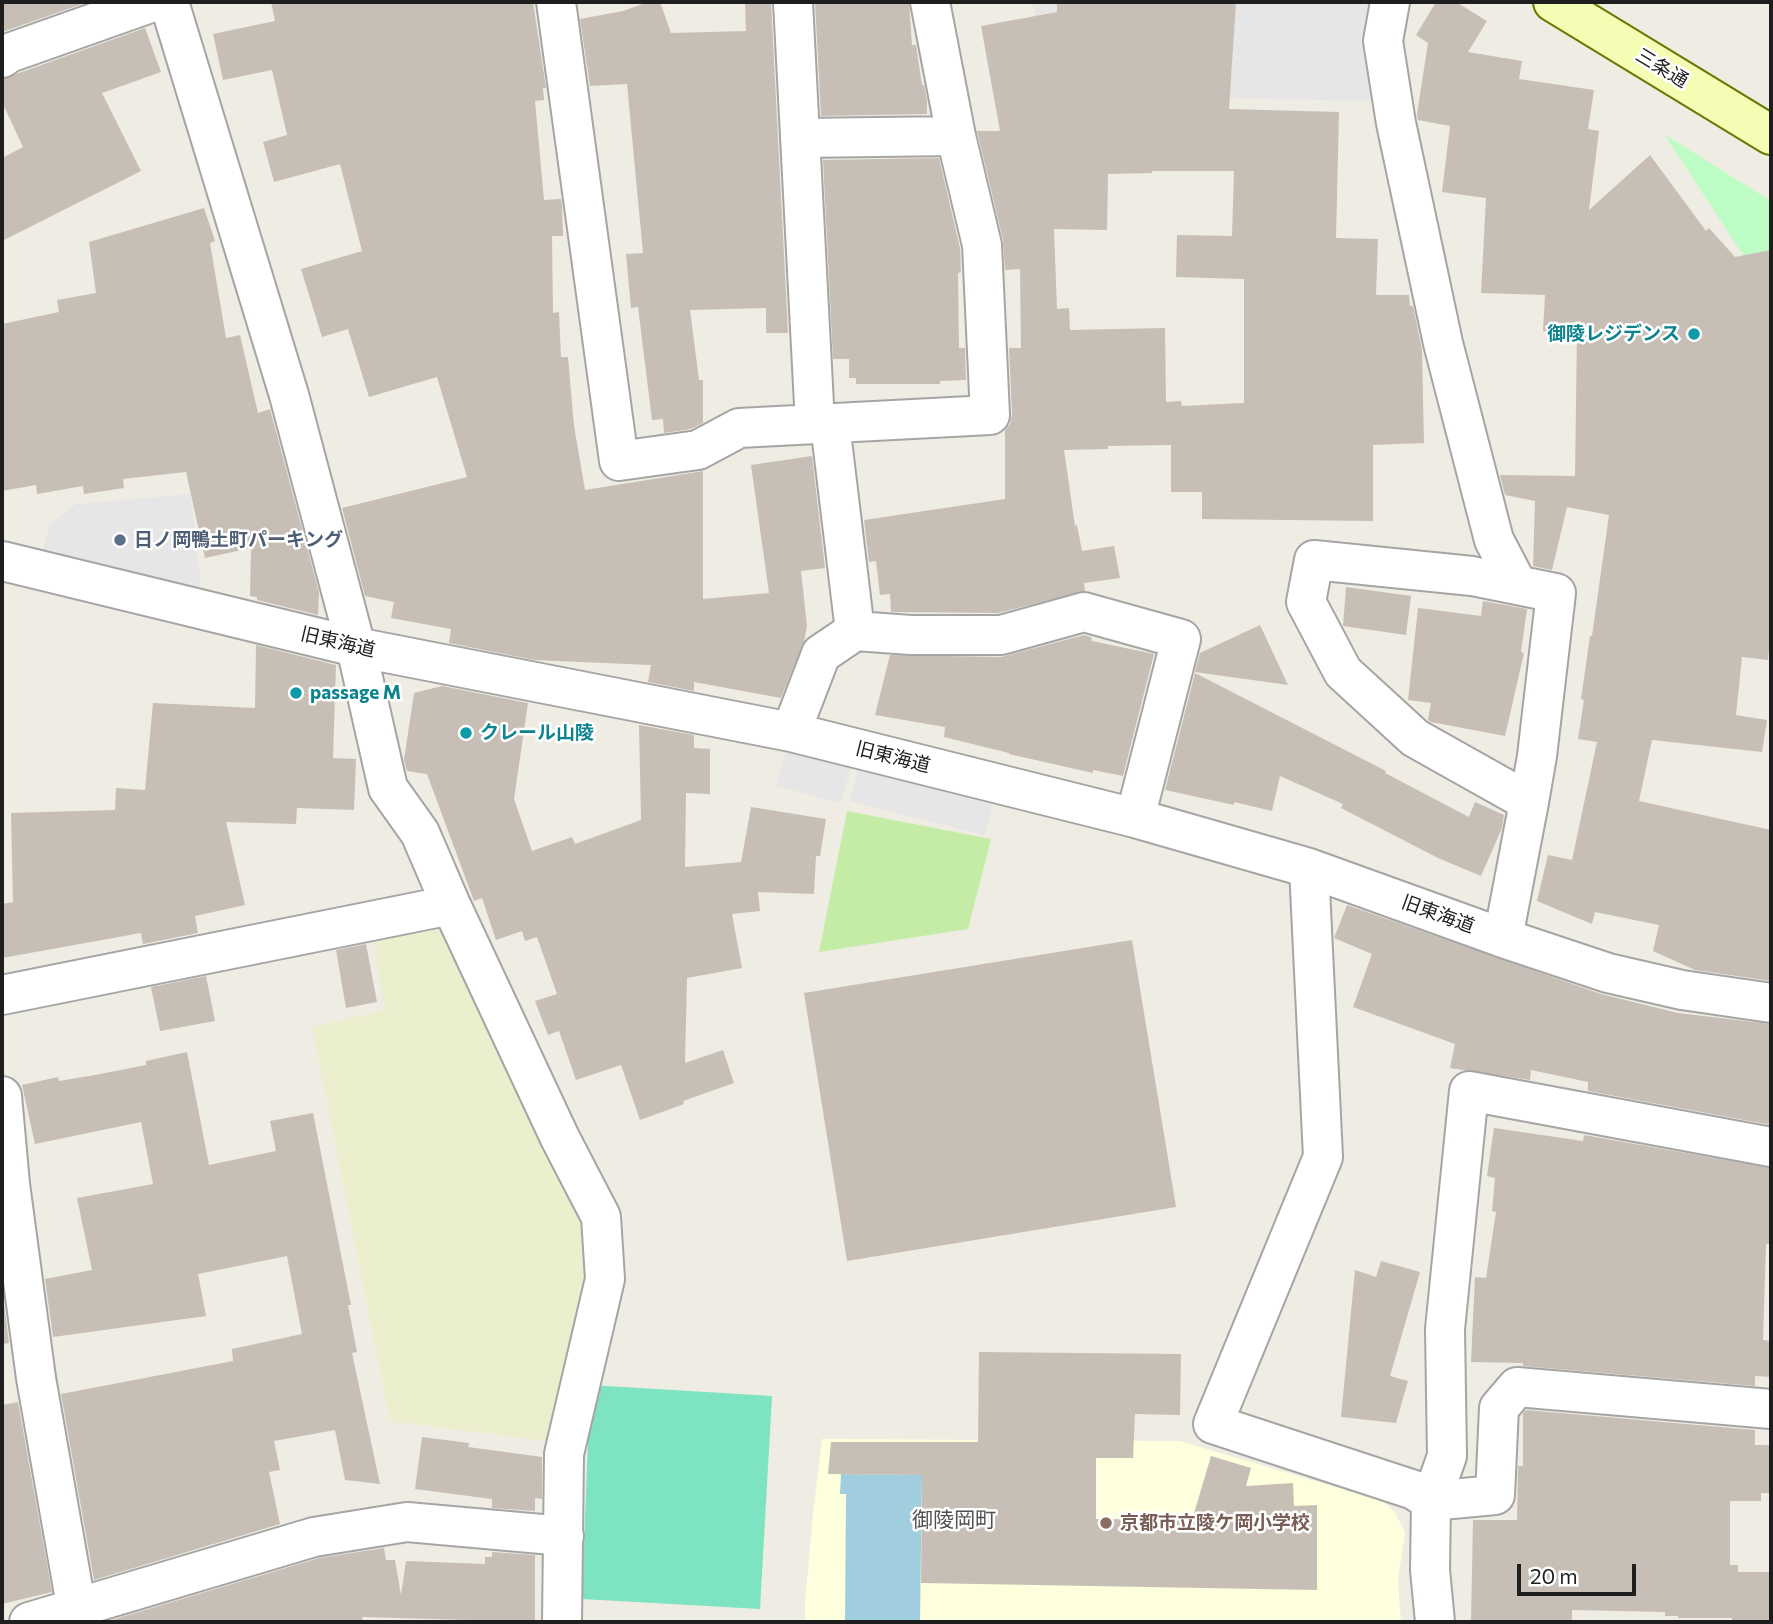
<!DOCTYPE html>
<html>
<head>
<meta charset="utf-8">
<style>
  body { margin:0 }
  #map { position:relative; width:1773px; height:1624px; overflow:hidden; background:#efece3; font-family:Commissioner,sans-serif }
  canvas { display:block }
  .frame { position:absolute; inset:0; border:4px solid #1e1e1e; pointer-events:none }
  .scale { position:absolute; left:1517px; top:1564px; width:119px; height:32px; box-sizing:border-box; border:4px solid #1e1e1e; border-top:0; padding-left:9px; font-size:21px; line-height:24px; white-space:nowrap; color:#1e1e1e; -webkit-text-stroke:5px #fff; paint-order:stroke }
</style>
</head>
<body>
<div id="map">
<canvas width="1773" height="1624"></canvas>
<div class="frame"></div>
<div class="scale">20 m</div>
</div>
<script>
const c = document.querySelector('canvas').getContext('2d');
c.lineJoin = 'round';
function fillPath(path, color) { c.fillStyle = color; c.fill(path, 'evenodd'); }
const shape = rows => new Path2D(rows.map(r => 'M' + r).join(''));
function stroke(path, color, width, dash) { c.strokeStyle = color; c.lineWidth = width; c.lineCap = dash ? 'butt' : 'round'; c.setLineDash(dash || []); c.stroke(path); }
function drawText(font, color, halo, rows, align = 'center') {
  c.font = font + ' Commissioner,"Noto Sans JP",sans-serif'; c.lineWidth = 5; c.setLineDash([]); c.textBaseline = 'middle'; c.strokeStyle = halo; c.fillStyle = color; for (const [text, x, y, turn = 0] of rows) {
    c.save(); c.translate(x, y); c.rotate((+turn || 0) * Math.PI / 180); c.textAlign = isNaN(turn) ? turn : align; if (halo) c.strokeText(text, 0, 0); c.fillText(text, 0, 0); c.restore();
  }
}
fillPath(shape([
  [822,1439,1180,1441,1382,1501,1394,1511,1405,1532,1398,1580,1401,1622,805,1622,805,1603,813,1514]
]), '#fdffdd');
fillPath(shape([
  [441,923,587,1217,591,1278,547,1441,390,1421,312,1027,385,1010,373,940]
]), '#ebefcd');
fillPath(shape([
  [847,811,991,839,968,929,819,952]
]), '#c5eca6');
fillPath(shape([
  [1664,134,1771,201,1771,291,1752,269]
]), '#befcc6');
fillPath(shape([
  [590,1385,772,1396,760,1609,582,1599]
]), '#7de3c1');
fillPath(shape([
  [1032,2,1378,2,1379,101,1095,96,1038,25],
  [191,494,202,596,42,556,49,525,76,504],
  [786,750,851,767,841,803,776,786],
  [858,770,993,805,985,835,850,801]
]), '#e6e6e6');
fillPath(shape([
  [841,1474,922,1475,920,1622,845,1622,846,1494,840,1494]
]), '#a1cedf');
fillPath(shape([
  [2,2,88,2,2,32],
  [271,2,533,2,546,88,543,88,544,100,535,101,544,200,561,199,562,205,563,236,552,236,553,313,559,312,561,357,568,357,574,426,585,490,703,471,703,599,769,593,751,465,812,456,825,568,801,571,807,626,804,642,781,698,694,682,694,691,648,682,651,665,534,660,449,643,451,629,391,618,394,602,365,596,342,508,467,477,437,377,369,397,348,329,322,337,301,269,362,251,340,164,274,182,263,142,287,135,272,70,223,80,213,34,275,21],
  [648,2,660,2,671,33,746,31,745,2,771,2,788,333,766,333,766,308,690,310,699,380,703,380,703,423,691,429,664,433,663,419,652,420,638,307,631,308,626,254,643,253,627,84,590,86,580,19,623,11],
  [815,2,909,2,912,45,916,45,922,85,924,85,927,100,927,114,821,116],
  [1057,2,1236,2,1229,109,1339,112,1336,238,1378,239,1376,295,1409,295,1410,306,1413,306,1422,350,1424,443,1373,445,1373,521,1202,519,1202,492,1171,492,1171,445,1108,446,1108,449,1064,450,1075,526,1077,525,1082,551,1114,546,1120,578,1084,583,1085,591,998,613,891,612,890,594,880,595,876,561,869,562,864,520,1005,499,1005,430,1010,424,1012,414,1009,348,1021,348,1020,269,1005,270,1003,240,977,131,1000,131,981,26,1057,12],
  [1152,171,1234,171,1232,236,1177,235,1176,277,1244,279,1244,403,1182,406,1181,401,1166,402,1165,328,1070,330,1069,308,1057,309,1054,229,1107,230,1108,174,1152,173],
  [1436,2,1456,2,1487,21,1468,52,1522,61,1519,79,1594,90,1588,129,1599,131,1589,210,1650,155,1706,231,1709,228,1735,257,1771,250,1771,629,1768,660,1742,657,1736,715,1767,720,1762,752,1652,740,1639,801,1771,830,1771,981,1695,970,1653,951,1659,925,1595,912,1592,924,1537,901,1548,855,1572,860,1597,742,1578,739,1584,700,1581,699,1590,636,1592,636,1609,515,1567,507,1552,570,1533,566,1535,501,1505,495,1500,475,1575,476,1577,333,1543,331,1545,295,1481,293,1486,198,1442,192,1450,126,1418,120,1417,114,1428,43,1416,35],
  [145,28,161,72,102,93,141,171,2,241,2,158,23,147,2,102,2,79],
  [939,158,960,248,961,272,958,273,959,348,965,348,966,380,940,381,940,384,856,384,856,378,849,378,849,359,833,359,823,160],
  [204,208,215,241,210,243,226,338,240,335,258,413,270,409,319,592,318,615,257,600,257,597,250,596,251,548,205,558,186,472,123,479,124,488,84,494,83,486,37,494,36,485,2,491,2,324,59,312,57,300,96,293,89,242],
  [1346,587,1411,596,1406,635,1343,626],
  [1483,601,1527,609,1521,652,1524,653,1505,736,1431,722,1428,720,1431,703,1408,700,1418,608,1481,616],
  [1260,625,1288,685,1195,672,1200,653],
  [1084,635,1091,637,1092,641,1154,654,1123,776,1093,770,1093,773,1009,754,1009,753,944,737,945,727,875,715,890,655,1001,657],
  [256,645,336,665,333,758,356,759,354,810,297,808,296,824,226,822,245,905,195,916,198,933,143,944,141,933,2,958,2,904,13,902,11,813,115,810,116,788,145,790,153,703,255,708],
  [1195,673,1386,771,1385,773,1469,817,1475,802,1504,815,1502,828,1481,876,1438,858,1341,808,1343,804,1280,776,1272,811,1234,802,1234,805,1165,790],
  [442,686,528,703,514,799,532,851,572,837,575,844,641,820,639,725,694,735,694,748,710,749,710,794,686,793,685,867,741,862,751,807,826,819,820,856,816,856,814,894,758,892,760,911,732,914,742,968,687,978,685,1063,723,1050,734,1083,683,1101,684,1104,640,1120,621,1065,576,1080,559,1031,548,1035,535,1001,557,994,537,937,525,941,522,931,496,940,482,898,474,901,427,774,407,771,404,760,414,693],
  [1347,905,1601,994,1678,1013,1771,1024,1771,1125,1588,1091,1588,1082,1531,1070,1530,1080,1450,1068,1455,1044,1353,1007,1372,954,1334,938],
  [1132,940,1176,1207,847,1261,804,993],
  [366,944,377,1002,346,1008,336,950],
  [206,976,215,1021,160,1031,151,987],
  [187,1052,209,1165,276,1151,270,1121,313,1113,351,1305,348,1305,357,1352,352,1353,380,1484,345,1480,335,1430,274,1441,280,1470,269,1472,280,1524,94,1580,61,1394,233,1361,232,1349,302,1334,287,1256,198,1274,206,1316,53,1337,45,1279,92,1270,77,1198,153,1184,141,1122,35,1144,22,1085,58,1077,59,1081,95,1075,146,1065,146,1061],
  [1494,1128,1583,1141,1584,1135,1771,1168,1771,1244,1766,1244,1763,1340,1771,1341,1771,1377,1755,1376,1755,1386,1523,1366,1523,1363,1471,1362,1475,1277,1486,1278,1496,1212,1492,1211,1495,1178,1487,1176],
  [1381,1261,1420,1272,1390,1376,1408,1381,1396,1423,1341,1417,1355,1270,1376,1277],
  [2,1288,9,1343,2,1344],
  [979,1352,1181,1354,1180,1415,1135,1414,1133,1458,1096,1458,1096,1519,1192,1520,1211,1456,1251,1468,1246,1486,1293,1483,1294,1506,1317,1505,1317,1590,921,1583,922,1475,828,1474,831,1442,978,1442],
  [18,1402,52,1592,2,1604,2,1405],
  [1526,1410,1755,1430,1755,1445,1771,1445,1771,1493,1761,1493,1761,1501,1730,1501,1730,1565,1738,1565,1738,1572,1771,1572,1771,1622,1732,1622,1732,1618,1678,1618,1678,1616,1665,1616,1665,1612,1572,1610,1572,1622,1471,1622,1473,1520,1517,1520,1518,1466,1523,1466,1523,1413],
  [422,1437,469,1443,468,1447,542,1457,542,1499,535,1498,535,1511,492,1508,492,1499,415,1489],
  [384,1548,386,1560,395,1560,401,1595,406,1561,485,1564,485,1557,492,1557,492,1552,535,1555,535,1622,362,1617,363,1622,105,1622,319,1558]
]), '#c7bfb6');
const minor = shape([
  [169,2,289,395,356,647,388,788,420,833,451,905,560,1138,601,1217,605,1279,564,1454,562,1622],
  [556,2,619,461,698,450,739,428,990,415,982,245,956,136,930,2],
  [793,2,815,424],
  [1390,2,1383,41,1396,123,1443,343,1494,540,1517,584],
  [2,58,9,53,153,2],
  [800,138,956,136],
  [2,561,356,647,791,732,1135,818,1309,868,1503,938,1608,973,1682,990,1771,1003],
  [855,631,911,635,1001,635,1084,612,1181,639,1135,818],
  [791,732,821,654,855,631,830,424],
  [1309,868,1323,1157,1213,1424,1414,1490,1431,1501,1495,1495,1499,1408,1517,1387,1771,1409],
  [1503,938,1529,802,1537,756,1556,593,1472,576,1314,560,1306,602,1343,672,1415,738,1529,802],
  [2,995,451,905],
  [2,1096,10,1184,36,1378,79,1622],
  [29,1622,314,1537,407,1522,564,1536],
  [1435,1622,1430,1570,1431,1501,1447,1456,1445,1329,1469,1091,1771,1147]
]);
const secondary = shape([
  [1553,2,1771,135]
]);
stroke(minor, '#a5a5a5', 42);
stroke(secondary, '#667a00', 42);
stroke(minor, '#fff', 38);
stroke(secondary, '#f5fcb4', 38);
for (const [x, y, r, color] of [
  [1694,334,7,"#0f9aa8"],
  [120,540,7,"#5c6f8a"],
  [296,693,7,"#0f9aa8"],
  [466,733,7,"#0f9aa8"],
  [1106,1523,7,"#8d6e63"]
]) { const dot = new Path2D(); dot.arc(x, y, r, 0, 2 * Math.PI); c.fillStyle = color; c.fill(dot); stroke(dot, '#fff', 2.5); }
drawText('19px', '#1e1e1e', '#fff', [
  ["三条通",1662,68,31],
  ["旧東海道",338,642,13],
  ["旧東海道",893,757,14],
  ["旧東海道",1438,914,20]
]);
drawText('bold 19px', '#0d838f', '#fff', [
  ["御陵レジデンス",1680,334,"right"],
  ["passage M",310,693],
  ["クレール山陵",480,733]
], 'left');
drawText('bold 19px', '#4e5e75', '#fff', [
  ["日ノ岡鴨土町パーキング",134,540]
], 'left');
drawText('bold 19px', '#785e54', '#fff', [
  ["京都市立陵ケ岡小学校",1120,1523]
], 'left');
drawText('21px', '#515151', '#fff', [
  ["御陵岡町",954,1520]
]);
</script>
</body>
</html>
